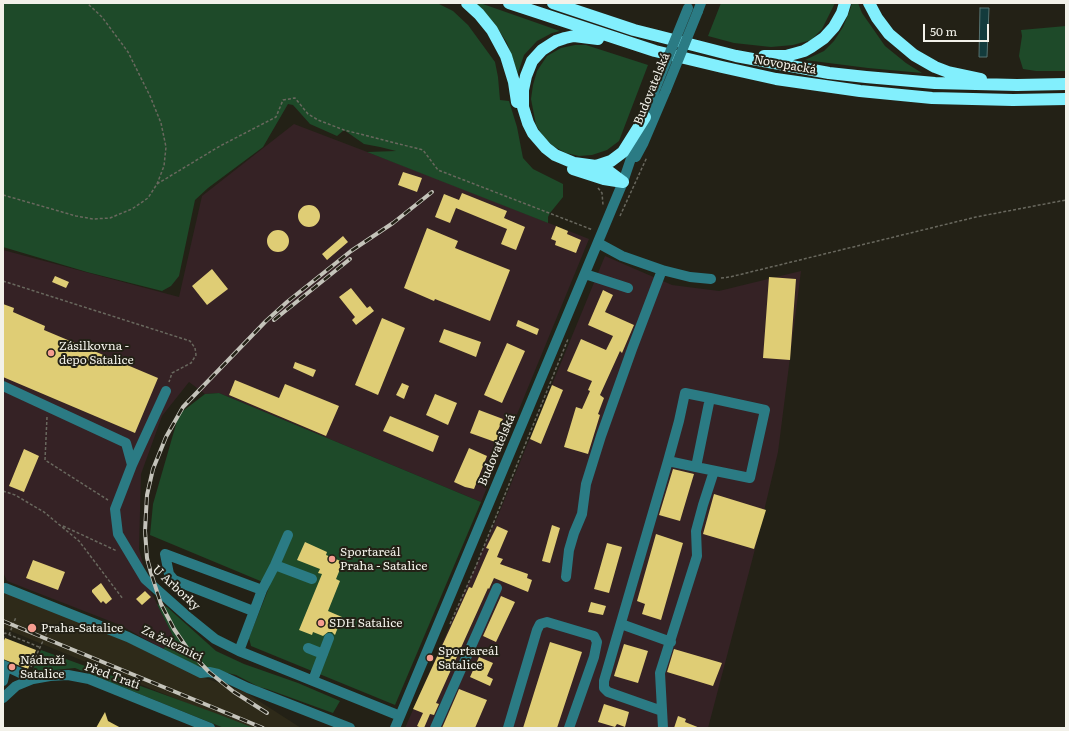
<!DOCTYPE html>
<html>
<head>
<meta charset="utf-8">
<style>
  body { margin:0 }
  #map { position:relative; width:1069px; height:731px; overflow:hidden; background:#232116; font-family:Literata,serif }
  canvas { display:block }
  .frame { position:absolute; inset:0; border:4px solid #f2f1e9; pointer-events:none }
  .scale { position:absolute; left:923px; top:24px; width:66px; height:18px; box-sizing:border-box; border:2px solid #f2f1e9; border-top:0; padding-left:5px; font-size:12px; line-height:14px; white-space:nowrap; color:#f2f1e9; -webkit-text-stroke:3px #232116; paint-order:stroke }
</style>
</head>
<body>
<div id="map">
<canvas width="1069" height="731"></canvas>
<div class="frame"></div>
<div class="scale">50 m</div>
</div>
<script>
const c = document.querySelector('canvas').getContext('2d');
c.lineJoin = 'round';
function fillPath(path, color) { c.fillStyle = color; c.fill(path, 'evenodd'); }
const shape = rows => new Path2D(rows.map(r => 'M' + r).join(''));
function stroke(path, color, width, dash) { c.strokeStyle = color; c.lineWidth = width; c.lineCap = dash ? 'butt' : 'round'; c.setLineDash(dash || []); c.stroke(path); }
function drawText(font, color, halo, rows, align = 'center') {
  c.font = font + ' Literata,serif'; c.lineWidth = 4; c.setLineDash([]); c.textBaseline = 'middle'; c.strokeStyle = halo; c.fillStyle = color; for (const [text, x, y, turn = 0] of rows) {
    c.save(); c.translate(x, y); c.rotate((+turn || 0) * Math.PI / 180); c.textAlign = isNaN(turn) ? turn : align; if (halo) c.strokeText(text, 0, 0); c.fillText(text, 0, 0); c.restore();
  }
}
fillPath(shape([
  [3,589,127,641,202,677,245,692,301,728,247,728,3,628]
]), '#2e2a19');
fillPath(shape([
  [294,124,438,179,589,239,481,502,219,393,205,394,189,382,162,416,141,474,139,549,150,590,174,638,163,649,120,625,7,581,3,572,3,250,179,297,202,196],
  [605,256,672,285,719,291,801,271,778,452,755,549,708,728,405,728,497,518]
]), '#352225');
fillPath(shape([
  [3,3,437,3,453,11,468,25,495,62,498,77,500,100,509,101,517,127,523,158,533,169,563,184,563,197,550,213,548,217,548,223,367,152,396,151,380,147,364,144,344,130,337,136,310,124,293,105,288,104,263,147,208,188,195,200,179,276,171,286,162,291,87,272,3,247],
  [476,3,480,3,560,31,552,33,537,41,524,55,518,73,507,43,495,24],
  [721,3,835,3,822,29,811,40,793,45,771,47,734,43,708,36],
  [852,3,858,3,862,13,885,46,906,63,922,73,868,68,805,60,824,51,834,41,843,27,850,10],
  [1066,26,1066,71,1036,71,1023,69,1019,56,1022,36,1021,30],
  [575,45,586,45,648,65,619,141,607,150,592,155,579,156,566,153,553,146,543,136,536,125,531,99,533,85,537,71,547,56,561,48],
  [219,393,481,502,395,705,251,646,249,638,270,585,150,535,153,504,179,414,205,394],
  [157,604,167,607,216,651,244,664,298,683,340,701,333,713,267,689,259,687,236,675,179,661,163,649,174,638],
  [41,650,215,713,254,728,224,728,75,668,32,672]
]), '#1e4a29');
const water = shape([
  [980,8,989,8,987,57,979,57,980,8]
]);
fillPath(water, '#133b3c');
stroke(water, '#567270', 1);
fillPath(shape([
  [403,172,422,178,417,192,398,185],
  [462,193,507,211,504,218,525,227,516,250,501,244,507,229,456,208,450,223,435,217,444,194,459,200],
  '298 216a11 11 0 1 1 22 0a11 11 0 1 1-22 0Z',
  [556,226,568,231,567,234,581,240,576,253,555,245,556,241,551,239],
  [427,228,458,241,455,248,510,270,490,321,435,299,434,301,404,288],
  '267 241a11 11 0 1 1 22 0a11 11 0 1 1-22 0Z',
  [343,236,348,242,327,260,322,254],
  [212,269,228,289,207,305,192,286],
  [55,276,69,282,66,288,52,282],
  [769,277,796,279,790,360,763,358],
  [351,288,367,308,370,306,374,311,356,325,352,320,355,317,339,297],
  [603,290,613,295,605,312,634,325,622,353,620,351,600,395,604,398,598,414,600,415,588,454,564,447,576,407,582,409,590,391,588,390,592,381,567,371,581,339,606,350,613,336,588,325],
  [3,304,14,308,13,312,45,326,44,330,158,378,135,433,3,377],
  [382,318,405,328,378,395,355,385],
  [518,320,539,329,537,335,516,326],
  [444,329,481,342,476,357,439,342],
  [507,343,525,351,502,403,484,395],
  [295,362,316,370,313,377,293,368],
  [235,380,279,398,285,384,339,406,326,436,229,395],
  [402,383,409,386,404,399,396,395],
  [552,385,563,390,541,444,530,439],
  [435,394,457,403,448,425,426,415],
  [479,410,503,419,498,430,502,432,498,443,470,433],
  [390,416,439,436,433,452,383,431],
  [469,448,487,456,474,489,465,487,454,482],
  [24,449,39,456,24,492,9,486],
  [673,469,694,474,680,521,659,515],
  [714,494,766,510,754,549,703,534],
  [552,525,560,528,550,563,542,561],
  [497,526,508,531,497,557,503,559,500,564,528,574,527,578,532,580,528,592,494,578,489,589,488,588,436,703,439,704,434,715,430,714,424,728,421,728,417,726,423,713,413,709,469,587,472,588,489,549,486,548],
  [656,534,683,543,661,620,642,614,645,604,637,601],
  [305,542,327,552,326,555,343,562,336,579,340,581,328,611,342,617,335,635,332,632,328,632,323,636,313,632,312,635,299,630,322,574,318,573,320,569,297,560],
  [607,543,622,547,609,593,594,589],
  [33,560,65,572,58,590,26,578],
  [101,583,112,599,106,604,103,601,101,603,92,592,92,590],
  [145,591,151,597,142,605,136,599],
  [501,596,515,602,496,642,483,636],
  [591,602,606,606,603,615,588,612],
  [5,638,36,650,28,669,3,659,3,643],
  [550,642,582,652,557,728,523,728],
  [624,644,648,651,638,683,614,676],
  [674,649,722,663,713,686,667,672],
  [479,657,493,663,487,676,493,679,490,686,470,677],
  [459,689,487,700,475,728,442,728],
  [604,704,629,712,625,727,617,724,615,727,598,722],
  [105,712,108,721,121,728,96,728],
  [678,716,686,719,685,722,700,728,674,728]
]), '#dfcd75');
stroke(shape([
  [157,184,220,146,276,117,283,100,295,98,308,114,318,120,344,130,423,150,438,170,593,230],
  [598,188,602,193,603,205],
  [3,195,76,216,93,219,110,218,132,209,148,198,157,184,164,166,166,147,161,123,150,96,128,52,102,17,87,3],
  [620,216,647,157],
  [721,278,730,277,976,217,1066,200],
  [3,281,190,341,195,348,196,355,191,363,172,373,169,382],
  [47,417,45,460,108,500],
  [3,491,15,495,44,512,79,541,123,599],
  [63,526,117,551],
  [450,624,476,566,568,339],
  [9,635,16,617],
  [3,639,5,633,39,647],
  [31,667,48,630]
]), '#69685e', 1.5, [3, 2]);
stroke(shape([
  [698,11,701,3],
  [636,157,643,144,666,90],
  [598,243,622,256,662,270,690,277,711,279],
  [585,274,628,288],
  [3,386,126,443,132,465,115,509,118,534,145,579,189,618,215,639,239,651,400,716],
  [710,398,765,410,750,478,696,467,710,398],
  [668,461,696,467],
  [132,465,166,391],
  [165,554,169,574,174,580,253,611],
  [165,554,262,590],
  [275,565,312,579],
  [566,577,569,550,574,533,582,514,586,484,601,436,632,349,662,270],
  [5,588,128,637,201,673,209,672,218,674,248,688,350,728],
  [621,624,671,642],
  [308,648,323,654],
  [239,651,262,590,275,565,288,535],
  [3,665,33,679],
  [313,680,329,638],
  [3,681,6,667],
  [3,698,16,686,33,679,50,676,68,675,89,679,210,728],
  [662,711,608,692,604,688,604,681,668,461,679,421,685,393,710,398],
  [395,728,623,182,645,117,656,87],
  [435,728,497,588],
  [508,728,537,630,540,624,547,622,594,636,597,642,594,657,569,728],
  [663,728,660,673,697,556,696,531,703,505,714,471]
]), '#2b7b84', 10);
stroke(shape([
  [467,3,479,14,492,30,506,56,514,82,517,102],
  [509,3,655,51,722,67,776,79,860,91,932,98,1013,100,1066,99],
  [553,3,634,30,658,36,736,56,829,73,866,77,935,83,1017,85,1066,84],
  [869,3,877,18,889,34,914,55,935,67,948,72,981,79],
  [598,39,574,36,565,38,556,41,542,50,532,61,526,76,523,90,523,107,528,123,533,133,546,148,555,155,574,163,596,166,607,170,623,182],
  [764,56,786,56,804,51,811,47,824,38,834,27,842,13,845,3],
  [596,166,611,161,623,152,645,117],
  [573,169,604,179,623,182]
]), '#82effd', 12);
const rail = shape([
  [274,320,350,259],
  [3,621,263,728],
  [267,713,234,692,209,672,189,651,174,629,161,604,151,573,147,558,145,531,147,495,153,469,166,437,183,407,266,321,287,302,351,251,393,223,432,192]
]);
stroke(rail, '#c4c3ba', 4);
stroke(rail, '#232116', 2.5, [8]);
stroke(shape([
  [656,87,688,8],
  [666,90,698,11]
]), '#2b7b84', 10);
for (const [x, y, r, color] of [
  [51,353,4,"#f59d8f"],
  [332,559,4,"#f59d8f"],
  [321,623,4,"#f59d8f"],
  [32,628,5,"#f59d8f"],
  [430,658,4,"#f59d8f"],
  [12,667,4,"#f59d8f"]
]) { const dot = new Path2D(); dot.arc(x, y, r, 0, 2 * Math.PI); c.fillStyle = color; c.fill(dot); stroke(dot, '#232116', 1.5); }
drawText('12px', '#f2f1e9', '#232116', [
  ["Novopacká",785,65,10],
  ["Budovatelská",652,89,-68],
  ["Budovatelská",497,450,-67],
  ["U Arborky",176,588,43],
  ["Za železnicí",172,644,26],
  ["Před Tratí",112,676,20]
]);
drawText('12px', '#f2f1e9', '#232116', [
  ["Zásilkovna -",59,346],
  ["depo Satalice",59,360],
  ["Sportareál",340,552],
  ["Praha - Satalice",340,566],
  ["SDH Satalice",329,623],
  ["Praha-Satalice",41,628],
  ["Sportareál",438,651],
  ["Satalice",438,665],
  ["Nádraží",20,660],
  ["Satalice",20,674]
], 'left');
</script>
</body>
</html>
